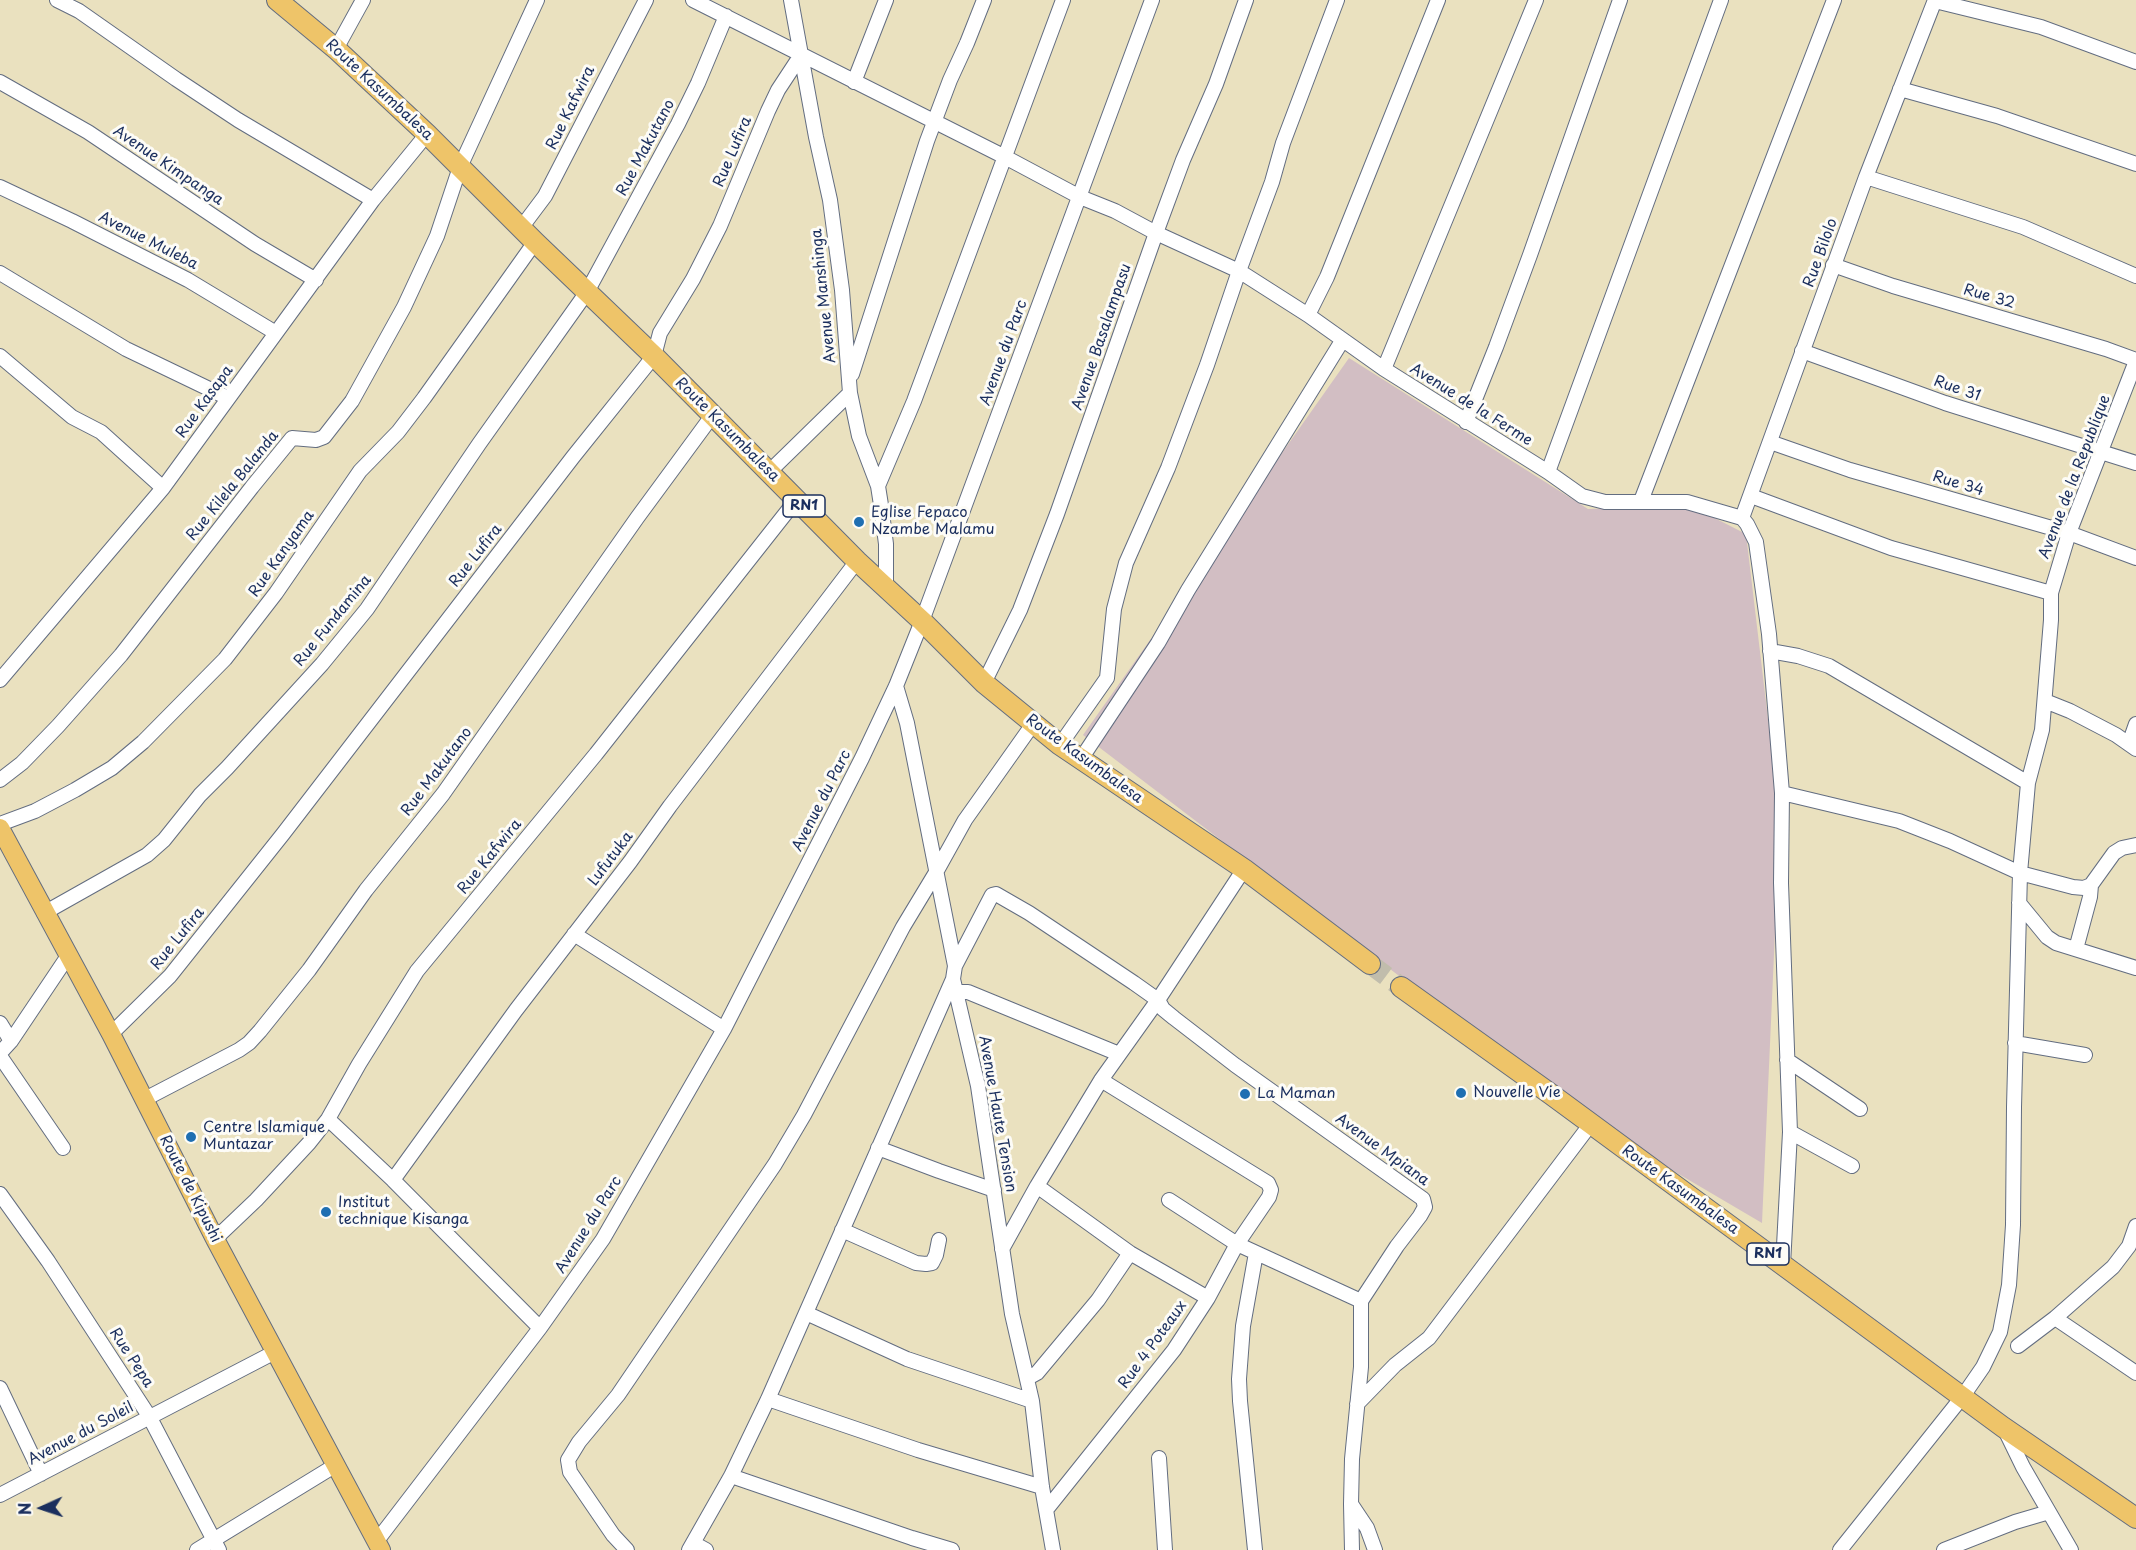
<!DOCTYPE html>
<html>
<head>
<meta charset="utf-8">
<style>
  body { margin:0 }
  #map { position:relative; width:2136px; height:1550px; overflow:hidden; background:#eae1bf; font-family:"Playpen Sans",sans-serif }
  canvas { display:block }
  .north { position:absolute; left:12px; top:1478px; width:60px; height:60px; -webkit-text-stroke:4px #fdfcf7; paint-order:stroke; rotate:267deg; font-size:16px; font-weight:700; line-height:24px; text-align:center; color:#1b2f5e }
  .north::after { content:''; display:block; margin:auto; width:21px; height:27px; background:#1b2f5e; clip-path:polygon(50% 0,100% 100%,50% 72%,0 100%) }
</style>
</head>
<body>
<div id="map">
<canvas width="2136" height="1550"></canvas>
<div class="north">N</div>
</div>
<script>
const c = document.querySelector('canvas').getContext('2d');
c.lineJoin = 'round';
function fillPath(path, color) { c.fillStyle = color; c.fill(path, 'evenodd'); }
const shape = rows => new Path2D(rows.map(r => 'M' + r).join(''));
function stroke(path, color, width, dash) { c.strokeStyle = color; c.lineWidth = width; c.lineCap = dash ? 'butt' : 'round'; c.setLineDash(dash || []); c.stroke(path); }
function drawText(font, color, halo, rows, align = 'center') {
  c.font = font + ' "Playpen Sans",sans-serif'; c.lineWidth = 6; c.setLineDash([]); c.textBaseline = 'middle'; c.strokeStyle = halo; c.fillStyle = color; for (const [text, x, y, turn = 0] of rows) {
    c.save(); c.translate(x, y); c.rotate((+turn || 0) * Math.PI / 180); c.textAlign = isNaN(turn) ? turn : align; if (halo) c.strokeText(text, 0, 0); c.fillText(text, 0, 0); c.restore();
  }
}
fillPath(shape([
  [1349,358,1588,509,1691,506,1746,534,1780,820,1762,1223,1592,1123,1083,735]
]), '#d2bec3');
stroke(shape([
  [1370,964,1401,987]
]), '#c1bdac', 20, [20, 10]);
const minor = shape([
  [57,0,79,11,176,79,238,120,373,200],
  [693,0,1005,157,1080,197,1115,211,1156,233,1239,271,1308,315,1384,369,1548,472,1582,496,1605,502,1687,502,1742,518,1747,524,1756,542,1769,634,1782,793,1781,883,1790,1132,1783,1265],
  [791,0,816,137,830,200,842,290,850,393,859,436,878,486,881,505,886,544,886,587],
  [1935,1,2041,27,2136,62],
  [336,49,363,0],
  [0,82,88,132,255,244,316,280],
  [854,82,886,0],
  [1900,89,1997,116,2136,164],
  [1866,177,2023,227,2136,276],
  [0,187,72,221,188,280,276,333],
  [521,228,545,196,646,0],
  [1833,265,1893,286,2106,349,2136,360],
  [0,273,126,349,228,398],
  [1308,315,1327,277,1438,0],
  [1802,351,1945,403,2136,463],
  [0,356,72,417,101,432,163,488],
  [1384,369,1536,0],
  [852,374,927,141,950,80,967,43,984,0],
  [1466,422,1496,347,1530,255,1620,0],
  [1770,442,1850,470,2069,533,2136,558],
  [769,472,850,393],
  [1548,472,1721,0],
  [878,486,914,401,1063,0],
  [1751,496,1891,548,2051,593],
  [1641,501,1834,0],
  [1742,518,1866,177,1935,0],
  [1770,651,1798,656,1829,666,2028,783,2020,873,2014,1107,2013,1225,2009,1285,2000,1332,1983,1367,1963,1396,1840,1550],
  [0,680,163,488,373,200,427,134],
  [984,683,1020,610,1057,514,1156,233,1183,160,1216,84,1246,0],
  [896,686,907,723,955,966,953,979,978,1086,1012,1314,1032,1401,1042,1487,1053,1550],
  [2045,701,2070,711,2116,735,2136,749],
  [2129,744,2136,724],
  [1060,745,1107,678,1114,609,1126,563,1168,468,1207,365,1239,271,1272,182,1283,143,1337,0],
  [1081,759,1158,643,1188,590,1342,341],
  [0,780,22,763,58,726,121,655,252,487,292,438,316,440,324,437,352,401,404,307,437,236,460,167,537,0],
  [2028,783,2042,730,2051,620,2051,593,2069,533,2136,361],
  [1782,793,1899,821,1950,841,2020,873,2073,887,2084,888,2091,885,2114,853,2122,848,2136,845],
  [0,824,35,811,75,790,112,768,143,742,225,659,276,593,360,471,398,432,424,398,535,242],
  [2019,903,2047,937,2056,943,2136,968],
  [44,913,147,855,164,840,200,795,227,768,322,664,367,609,479,444,587,292,678,124,698,83,726,16],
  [574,934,724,1029],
  [2076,949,2090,897,2091,885],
  [955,966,992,895,996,894,1029,913,1134,983,1158,1000,1163,1009,1174,1018,1235,1065,1423,1199,1425,1207,1420,1216,1397,1246,1361,1301,1361,1367,1352,1459,1351,1504,1367,1528,1375,1550],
  [957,992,968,992,1119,1054],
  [0,1023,11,1041],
  [111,1034,170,976,283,834,573,457,654,356,660,333,693,279,720,226,768,111,778,90,801,55],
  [2015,1043,2085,1055],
  [0,1053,11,1041,68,956],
  [0,1056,63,1148],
  [1787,1060,1860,1109],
  [145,1099,239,1050,249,1043,260,1031,309,970,366,890,443,794,637,518,712,416],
  [328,1119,393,1180,540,1328],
  [1790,1132,1852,1166],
  [878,1148,939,1171,994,1190],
  [393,1180,516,1010,630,862,670,806,857,561],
  [1037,1186,1130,1253,1208,1298],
  [0,1194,48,1261,149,1416,219,1550],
  [1169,1200,1237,1244,1361,1301],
  [842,1230,916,1263,926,1264,932,1263,936,1255,939,1240],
  [215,1239,256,1200,309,1143,328,1119,359,1064,417,971,596,754,797,499],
  [1002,1249,1037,1186,1101,1080,1158,1000,1244,869],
  [806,1313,907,1359,1032,1401],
  [2055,1318,2136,1373],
  [2018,1346,2055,1318,2113,1267,2129,1246,2136,1226],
  [1028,1378,1037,1373,1098,1300,1130,1253],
  [0,1388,41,1474],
  [768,1399,918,1450,1042,1487],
  [1357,1404,1395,1365,1429,1338,1590,1125],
  [2004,1428,2023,1467,2071,1550],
  [1159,1458,1165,1550],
  [731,1476,912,1538,952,1550],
  [0,1495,275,1352],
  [1351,1504,1352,1550],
  [1046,1510,1174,1350,1208,1298,1237,1244,1269,1197,1271,1190,1268,1183,1101,1080],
  [376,1542,540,1328,603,1239,724,1029,862,758,896,686,922,621,1152,0],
  [693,1543,706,1550],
  [197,1550,336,1465],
  [627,1550,613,1535,570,1472,568,1460,579,1442,618,1395,775,1164,804,1115,903,927,935,874,965,820,1033,724],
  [689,1550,731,1476,768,1399,953,979],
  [1255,1550,1240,1401,1239,1379,1243,1326,1256,1253],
  [1944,1550,2015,1522,2049,1512]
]);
const major = shape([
  [0,828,111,1034,215,1239,381,1550]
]);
const highway = shape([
  [277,0,336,49,427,134,535,242,654,356,857,561,922,621,984,683,1060,745,1244,869,1370,964],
  [1401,987,1552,1095,2003,1427,2136,1518]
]);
stroke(minor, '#636d80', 16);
stroke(major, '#636d80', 20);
stroke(highway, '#636d80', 22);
stroke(minor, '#fff', 14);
stroke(major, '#eec469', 18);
stroke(highway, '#eec469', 20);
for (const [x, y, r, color] of [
  [859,522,6,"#1f6fb2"],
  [1461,1093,6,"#1f6fb2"],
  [1245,1094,6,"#1f6fb2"],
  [191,1137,6,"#1f6fb2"],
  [326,1212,6,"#1f6fb2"]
]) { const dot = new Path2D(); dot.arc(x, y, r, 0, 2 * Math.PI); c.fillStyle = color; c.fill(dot); stroke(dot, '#fdfcf7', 2); }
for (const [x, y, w] of [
  [804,506,42],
  [1768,1254,42]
]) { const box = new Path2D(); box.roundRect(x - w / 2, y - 11, w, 22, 4.5); c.fillStyle = '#fdfcf7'; c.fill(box); stroke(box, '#1b2f5e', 1.5); }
drawText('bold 14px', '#1b2f5e', null, [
  ["RN1",804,506],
  ["RN1",1768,1254]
]);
drawText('15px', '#1b2f5e', '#fdfcf7', [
  ["Route Kasumbalesa",379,90,43],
  ["Rue Kafwira",571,108,-64],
  ["Rue Makutano",646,148,-62],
  ["Rue Lufira",733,152,-67],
  ["Avenue Kimpanga",168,166,34],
  ["Avenue Muleba",148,241,27],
  ["Rue Bilolo",1821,253,-70],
  ["Avenue Manshinga",824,296,-96],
  ["Rue 32",1989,297,16],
  ["Avenue Basalampasu",1102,337,-71],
  ["Avenue du Parc",1004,353,-70],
  ["Rue 31",1957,389,19],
  ["Rue Kasapa",205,402,-54],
  ["Avenue de la Ferme",1471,405,32],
  ["Route Kasumbalesa",727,430,45],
  ["Avenue de la Republique",2075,477,-69],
  ["Rue 34",1958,484,17],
  ["Rue Kilela Balanda",233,486,-51],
  ["Rue Kanyama",282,554,-55],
  ["Rue Lufira",476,556,-52],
  ["Rue Fundamina",333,621,-51],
  ["Route Kasumbalesa",1084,759,36],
  ["Rue Makutano",437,772,-53],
  ["Avenue du Parc",822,801,-63],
  ["Rue Kafwira",490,857,-51],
  ["Lufutuka",611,859,-53],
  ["Rue Lufira",178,939,-51],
  ["Avenue Haute Tension",997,1114,80],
  ["Avenue Mpiana",1382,1150,36],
  ["Route de Kipushi",190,1189,63],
  ["Route Kasumbalesa",1680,1190,36],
  ["Avenue du Parc",589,1225,-58],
  ["Rue 4 Poteaux",1153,1345,-54],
  ["Rue Pepa",131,1358,57],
  ["Avenue du Soleil",81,1434,-28]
]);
drawText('15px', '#1b2f5e', '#fdfcf7', [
  ["Eglise Fepaco",871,513],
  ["Nzambe Malamu",871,530],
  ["Nouvelle Vie",1473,1093],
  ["La Maman",1257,1094],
  ["Centre Islamique",203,1128],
  ["Muntazar",203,1145],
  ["Institut",338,1203],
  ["technique Kisanga",338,1220]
], 'left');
</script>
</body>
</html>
